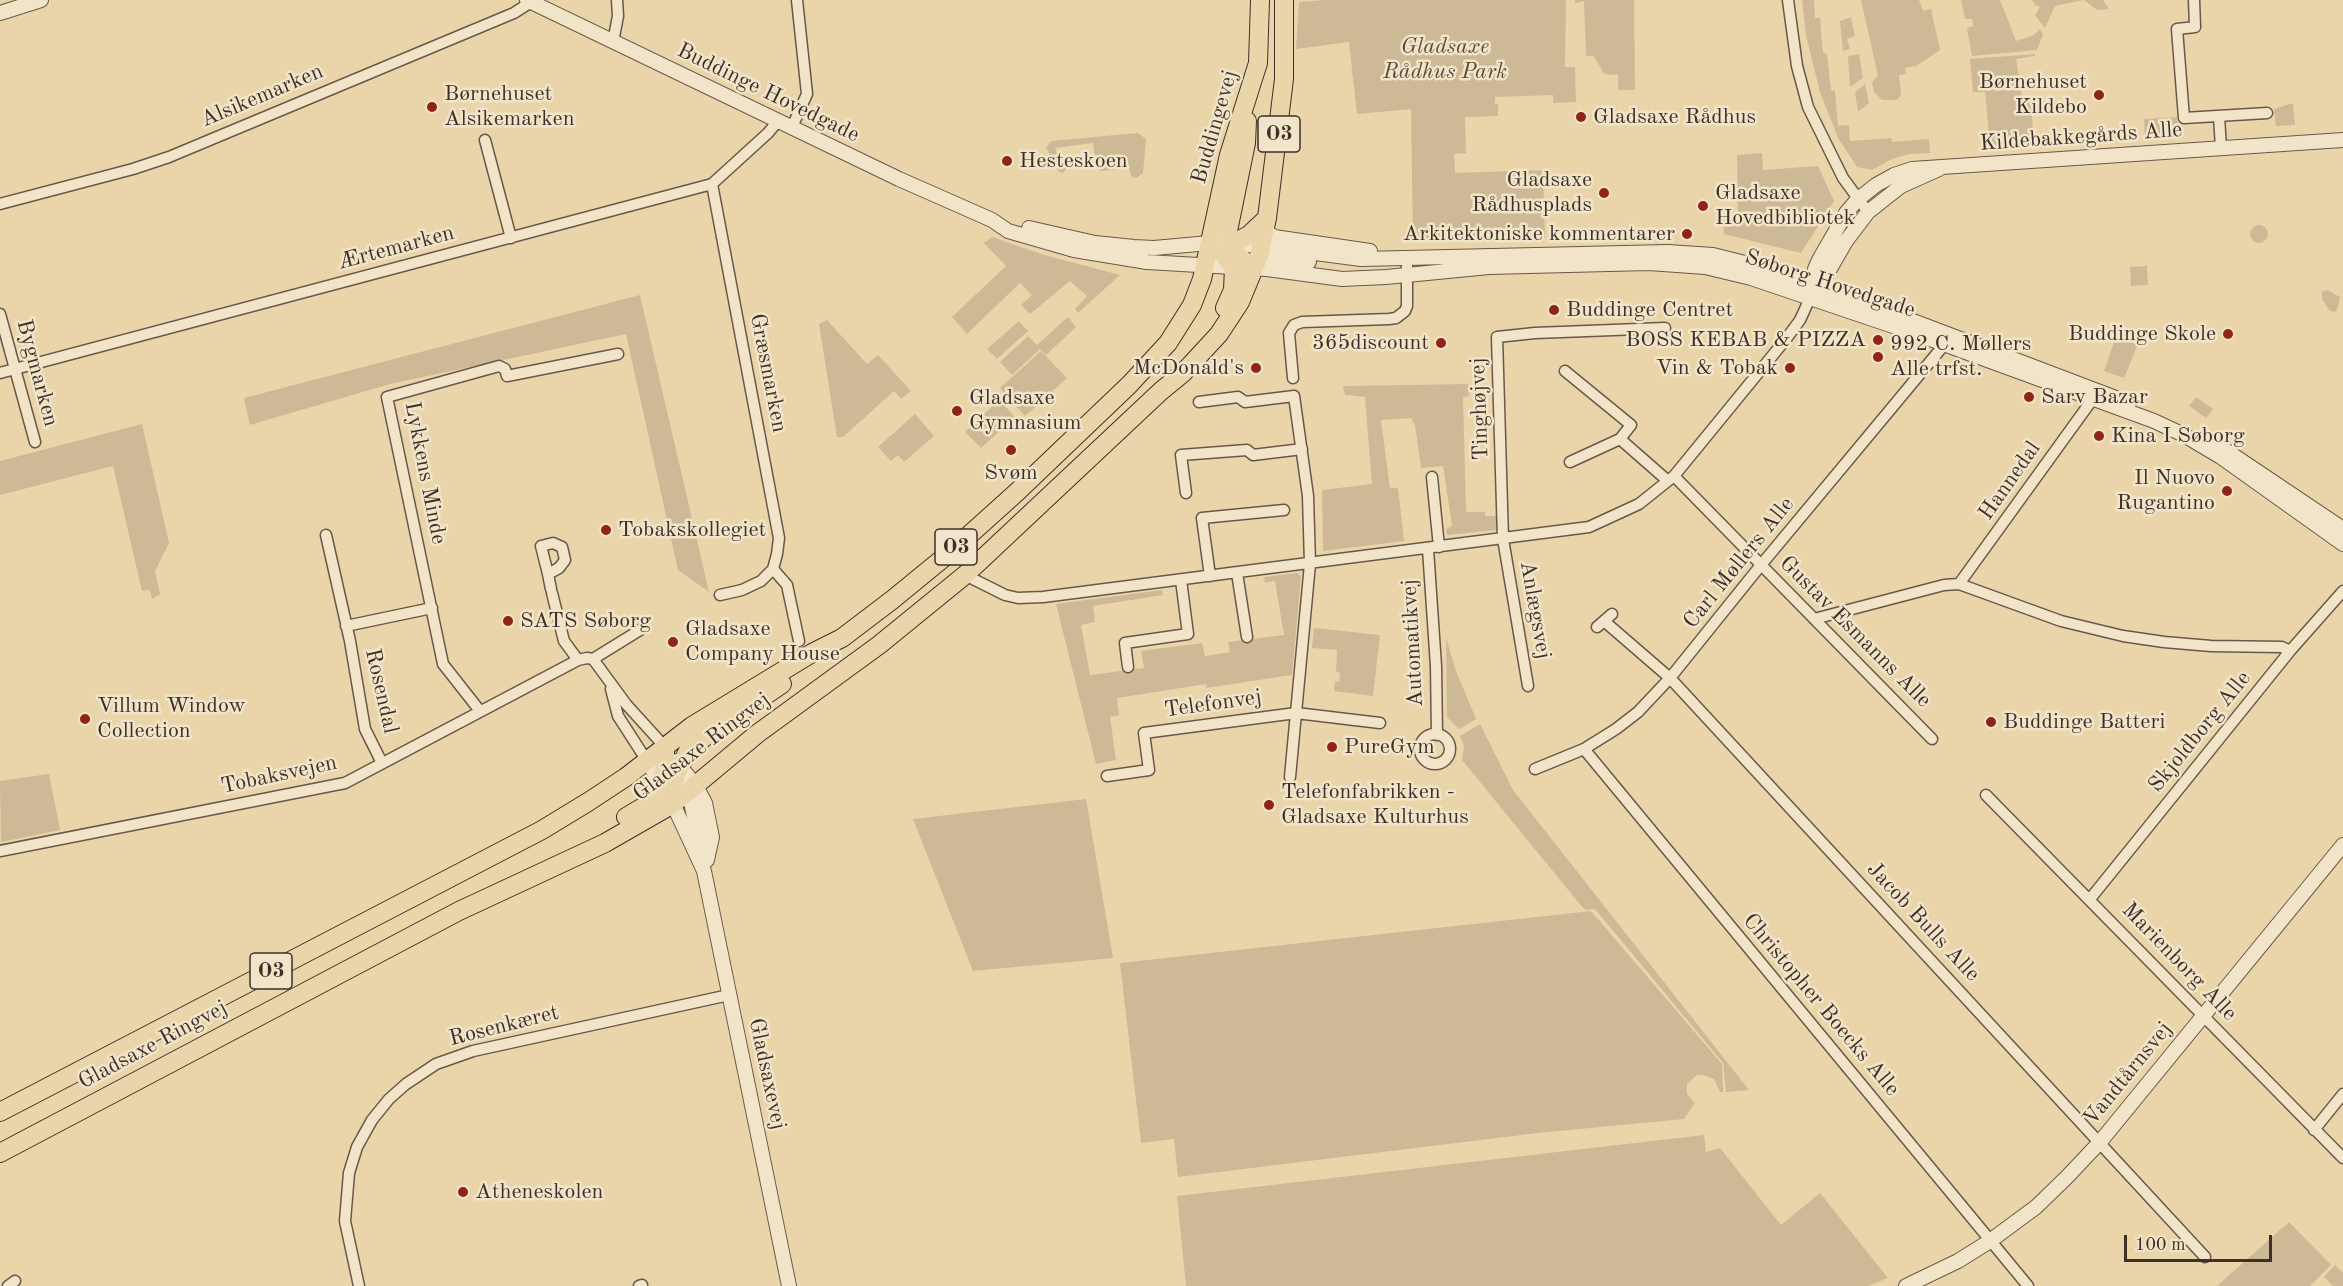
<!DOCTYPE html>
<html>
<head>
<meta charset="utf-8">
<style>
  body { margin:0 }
  #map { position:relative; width:2343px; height:1286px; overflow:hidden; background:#ead5ab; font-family:"Old Standard TT",serif }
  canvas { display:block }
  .scale { position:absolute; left:2124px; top:1235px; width:148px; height:27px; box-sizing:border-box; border:3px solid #3e2f29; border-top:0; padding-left:8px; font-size:18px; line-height:21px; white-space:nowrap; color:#3e2f29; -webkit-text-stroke:4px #f1e4c8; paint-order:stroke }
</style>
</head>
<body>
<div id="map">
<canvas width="2343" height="1286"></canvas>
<div class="scale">100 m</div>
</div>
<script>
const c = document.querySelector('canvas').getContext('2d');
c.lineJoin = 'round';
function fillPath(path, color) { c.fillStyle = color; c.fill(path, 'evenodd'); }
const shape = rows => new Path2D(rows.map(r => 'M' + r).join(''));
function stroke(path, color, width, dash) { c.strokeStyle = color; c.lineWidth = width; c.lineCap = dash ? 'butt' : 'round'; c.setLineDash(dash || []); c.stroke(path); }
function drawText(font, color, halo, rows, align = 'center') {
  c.font = font + ' "Old Standard TT",serif'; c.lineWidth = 5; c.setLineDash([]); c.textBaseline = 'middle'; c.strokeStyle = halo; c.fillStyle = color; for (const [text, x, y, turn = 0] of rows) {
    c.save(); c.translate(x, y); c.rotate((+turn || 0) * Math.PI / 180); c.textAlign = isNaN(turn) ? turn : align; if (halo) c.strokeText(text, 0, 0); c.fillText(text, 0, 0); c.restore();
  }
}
fillPath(shape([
  [1325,0,1566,0,1565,67,1575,67,1576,102,1553,103,1553,95,1495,97,1495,104,1498,104,1498,116,1465,117,1466,153,1454,154,1455,173,1543,170,1545,238,1413,241,1411,109,1357,114,1349,42,1296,49,1299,2],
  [1575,0,1634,0,1635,90,1618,90,1618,75,1604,74,1594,56,1586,56,1584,1,1575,3],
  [1802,0,1814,0,1815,18,1820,18,1823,53,1827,54,1831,90,1835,91,1838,126,1849,125,1850,141,1891,138,1892,142,1929,139,1930,153,1909,154,1892,159,1872,170,1857,167,1838,138,1820,92,1806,35],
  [1861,0,1919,0,1923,11,1931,9,1940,50,1915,67,1914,66,1905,68,1906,74,1899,75,1901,95,1897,100,1882,100,1874,92,1872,82,1878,76],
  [1961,0,2000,0,2016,41,2034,35,2040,29,2043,34,2037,50,1972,56,1967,28,1973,26,1972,19,1965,19],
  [2032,0,2103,0,2109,9,2097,10,2084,0,2055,6,2045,28,2035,15,2040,7,2035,5],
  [1851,17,1855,36,1847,39,1850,49,1843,51,1840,21],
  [1859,54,1863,78,1850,87,1848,56],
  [2035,54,2035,56,2016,59,2023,103,2031,102,2034,146,1990,148,1985,92,1973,92,1970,59],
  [1865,84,1869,103,1858,112,1855,92],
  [2289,104,2293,104,2295,125,2276,126,2274,109],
  [2177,117,2179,136,2145,138,2144,119],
  [1138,133,1146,139,1143,173,1136,178,1131,176,1129,168,1100,171,1096,165,1093,143,1055,148,1066,169,1063,173,1059,172,1046,148,1051,141],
  [1762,153,1763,170,1818,166,1834,201,1801,253,1724,234,1723,220,1738,216,1737,155],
  '2250 234a9 9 0 1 1 18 0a9 9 0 1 1-18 0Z',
  [992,237,1041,254,1120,275,1078,313,1075,309,1087,296,1070,281,1030,314,1021,305,1032,295,1020,283,967,334,952,317,1006,266,984,243],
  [2147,266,2148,285,2131,286,2130,267],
  [2327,290,2340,297,2337,310,2334,312,2330,311,2322,299,2322,292],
  [640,295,709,592,678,570,626,334,390,384,250,425,244,398],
  [1068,317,1076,327,1046,355,1040,349,1012,375,1000,362,1028,336,1037,345],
  [827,320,867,364,878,355,911,391,901,399,894,391,843,437,837,437,819,324],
  [1019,321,1028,331,997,359,987,349],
  [2116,336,2138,344,2124,378,2104,371],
  [1041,351,1067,378,1025,416,1000,388],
  [1468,384,1469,396,1463,397,1466,512,1485,512,1485,516,1496,516,1496,530,1447,535,1446,529,1452,526,1443,466,1421,468,1415,425,1411,418,1381,420,1390,488,1398,488,1404,541,1323,551,1322,490,1372,484,1365,397,1345,395,1343,386],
  [2196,397,2213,409,2206,418,2189,406],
  [999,400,1015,417,981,448,965,432],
  [915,414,934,436,904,462,898,455,891,461,878,447],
  [142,424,169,543,155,571,160,594,152,599,150,590,142,591,113,466,0,495,0,461],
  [1297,573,1301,576,1292,675,1206,688,1206,684,1117,698,1119,715,1110,717,1116,760,1096,764,1056,604,1162,590,1163,595,1093,606,1095,622,1081,625,1090,675,1144,668,1141,651,1202,643,1205,656,1230,652,1228,642,1284,635,1275,581,1265,583,1264,577],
  [1314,628,1380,635,1373,696,1334,691,1335,681,1339,682,1340,673,1336,672,1337,650,1312,648],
  [1446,638,1456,671,1476,719,1459,729,1447,717],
  [1480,724,1513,790,1749,1090,1726,1092,1723,1063,1595,909,1586,910,1583,908,1462,760,1464,746,1460,736],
  [49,774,60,830,1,842,0,781],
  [1086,799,1113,958,973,971,913,819],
  [1591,911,1722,1064,1723,1092,1720,1092,1714,1079,1703,1075,1697,1075,1687,1084,1687,1094,1695,1103,1684,1119,1538,1133,1178,1177,1174,1139,1141,1143,1120,963],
  [1704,1135,1706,1152,1720,1148,1781,1225,1820,1193,1888,1278,1868,1286,1186,1286,1177,1196],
  [2289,1222,2331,1265,2310,1286,2217,1286],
  [2335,1265,2343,1273,2343,1286,2333,1286,2324,1277]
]), '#cdb995');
const minor = shape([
  [1788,0,1797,66,1808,107,1843,178,1868,212],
  [2194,0,2195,27,2177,29,2184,118,2267,113],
  [613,42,618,16,617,0],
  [2219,116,2221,148],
  [792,127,807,94,797,0],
  [485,140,511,238],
  [712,184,779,538,777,554,773,569,761,581,742,590,720,595],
  [0,204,133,169,169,157,514,13,531,2],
  [0,314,35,442],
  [1565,371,1631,425,1620,439],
  [0,373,712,184,768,133,778,121],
  [1293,378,1289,333,1294,325,1302,322,1389,319,1396,318,1405,311,1407,306,1407,257],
  [1199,402,1238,397,1245,402,1294,396,1308,496,1310,564,1290,777],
  [1570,462,1620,439,1668,481],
  [1674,476,1932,739],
  [1432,477,1439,547],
  [1186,493,1181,455,1247,450,1253,455,1302,449],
  [326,535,350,641,365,729,382,763],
  [1428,549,1436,666,1437,735],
  [773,569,787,585,799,641],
  [1237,573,1247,637],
  [548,574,541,546,553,543,562,547,565,560,559,568,548,574,551,589],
  [965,575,1005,595,1018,598,1043,597,1589,527,1639,504,1674,476,1786,339,1800,320,1810,298],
  [1210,576,1202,518,1284,510],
  [1959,584,2092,400],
  [552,593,564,641,578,660],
  [1814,619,1944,585,1959,584,2061,621,2123,636,2164,642,2211,646,2282,647,2290,651],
  [1604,621,1670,678,2205,1257],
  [346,626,432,608],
  [1597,627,1612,614],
  [593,659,640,630],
  [1128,667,1125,643,1188,634,1181,580],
  [1528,686,1503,539,1497,337,1535,333,1665,328],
  [611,689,618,716,647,761],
  [480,711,443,664,387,397,499,366,505,369,507,376,618,354],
  '1420 749a15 15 0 1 1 30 0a15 15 0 1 1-30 0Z',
  [1584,749,2028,1286],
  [1535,769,1584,749,1616,729,1638,712,1670,678,1761,565,1944,345],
  [1107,776,1149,770,1144,733,1296,713,1380,723],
  [1986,795,2343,1158],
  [0,851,345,783,578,660,587,658,593,659,626,704,665,747],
  [2090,899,2290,651,2343,591],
  [2314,1130,2343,1094],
  [8,1286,15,1281],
  [359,1286,345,1221,349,1173,357,1147,372,1120,389,1099,406,1084,436,1064,473,1051,729,995],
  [639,1286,642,1285]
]);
const tertiary = shape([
  [527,0,899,179,992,220,1008,231,1074,250,1147,262,1267,269,1342,279,1386,277,1489,267,1649,263,1705,267,1751,278,1908,331,2154,421,2184,435,2221,457,2343,544],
  [0,13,41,0],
  [1029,228,1095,243,1134,247,1154,248,1209,243,1262,246,1361,259,1668,252,1713,255,1761,267,1834,291,2129,403],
  [1265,230,1274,237,1370,251],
  [1259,256,1309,262],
  [1815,285,1827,274,1846,241,1868,212,1901,186,1939,169],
  [1812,293,1815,285,1815,269,1819,260,1846,213,1857,200,1876,185,1894,175,1912,169,2343,140],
  [2212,441,2343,529],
  [647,761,673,804,704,871,789,1286],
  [676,761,696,786,705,803,712,837,707,860],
  [681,788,691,802,702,854],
  [1906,1286,1958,1261,1990,1241,2036,1207,2067,1177,2100,1142,2343,845]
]);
const primary = shape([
  [1247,121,1246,143,1228,231,1231,245,1238,256,1254,268],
  [1220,250,1234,267,1233,290,1225,308],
  [1221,250,1249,235,1267,218],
  [673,804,673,780,688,751,707,735,782,684],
  [626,817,648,804,659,789,665,766,665,747],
  [0,1112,542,830,588,802,626,777,692,726,812,653,842,638,892,600,947,555,1017,492,1129,385,1168,343,1192,305,1202,279,1229,155,1258,63,1260,0],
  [0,1153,459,911,605,843,673,804,757,734,879,645,965,575,1161,391,1183,373,1219,334,1240,302,1259,256,1267,218,1284,79,1284,0]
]);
stroke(minor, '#69584a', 13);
stroke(tertiary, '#69584a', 16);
stroke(primary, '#3e2f29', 20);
stroke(minor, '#f1e4c8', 10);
stroke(tertiary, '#f1e4c8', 14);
stroke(primary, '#ead5ab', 18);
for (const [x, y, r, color] of [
  [2099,95,6,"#8f2418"],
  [432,107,6,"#8f2418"],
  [1581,117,6,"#8f2418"],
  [1007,161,6,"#8f2418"],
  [1604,193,6,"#8f2418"],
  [1703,206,6,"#8f2418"],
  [1687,234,6,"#8f2418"],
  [1554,310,6,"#8f2418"],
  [2228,334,6,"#8f2418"],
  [1878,340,6,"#8f2418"],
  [1441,343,6,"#8f2418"],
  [1878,357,6,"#8f2418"],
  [1256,368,6,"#8f2418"],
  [1790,368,6,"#8f2418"],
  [2029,397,6,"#8f2418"],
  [957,411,6,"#8f2418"],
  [2099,436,6,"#8f2418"],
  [1011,450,6,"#8f2418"],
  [2227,491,6,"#8f2418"],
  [606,530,6,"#8f2418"],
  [508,621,6,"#8f2418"],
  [673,642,6,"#8f2418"],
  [85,719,6,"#8f2418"],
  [1991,722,6,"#8f2418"],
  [1332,747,6,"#8f2418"],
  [1269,805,6,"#8f2418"],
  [463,1192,6,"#8f2418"]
]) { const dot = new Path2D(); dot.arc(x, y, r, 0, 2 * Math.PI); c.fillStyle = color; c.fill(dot); stroke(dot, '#f1e4c8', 2); }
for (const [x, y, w] of [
  [1279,134,42],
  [956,547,42],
  [271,971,42]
]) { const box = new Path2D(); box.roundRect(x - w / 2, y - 18, w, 36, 4.5); c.fillStyle = '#f1e4c8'; c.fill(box); stroke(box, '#3e2f29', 1.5); }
drawText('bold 21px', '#3e2f29', null, [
  ["O3",1279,134],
  ["O3",956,547],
  ["O3",271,971]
]);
drawText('italic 22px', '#5b4b3f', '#f1e4c8', [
  ["Gladsaxe",1445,47],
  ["Rådhus Park",1445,72]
]);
drawText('22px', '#3e2f29', '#f1e4c8', [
  ["Børnehuset",2087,82,"right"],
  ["Kildebo",2087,107,"right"],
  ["Børnehuset",444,94],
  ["Alsikemarken",444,119],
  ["Gladsaxe Rådhus",1593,117],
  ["Hesteskoen",1019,161],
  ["Gladsaxe",1592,180,"right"],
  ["Rådhusplads",1592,205,"right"],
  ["Gladsaxe",1715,193],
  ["Hovedbibliotek",1715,218],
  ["Arkitektoniske kommentarer",1675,234,"right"],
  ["Buddinge Centret",1566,310],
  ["Buddinge Skole",2216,334,"right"],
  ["BOSS KEBAB & PIZZA",1866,340,"right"],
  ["365discount",1429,343,"right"],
  ["992 C. Møllers",1890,344],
  ["Alle trfst.",1890,369],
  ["McDonald's",1244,368,"right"],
  ["Vin & Tobak",1778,368,"right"],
  ["Sarv Bazar",2041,397],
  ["Gladsaxe",969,398],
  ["Gymnasium",969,423],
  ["Kina I Søborg",2111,436],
  ["Svøm",1011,473,"center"],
  ["Il Nuovo",2215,478,"right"],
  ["Rugantino",2215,503,"right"],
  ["Tobakskollegiet",618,530],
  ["SATS Søborg",520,621],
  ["Gladsaxe",685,629],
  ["Company House",685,654],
  ["Villum Window",97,706],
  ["Collection",97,731],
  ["Buddinge Batteri",2003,722],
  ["PureGym",1344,747],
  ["Telefonfabrikken -",1281,792],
  ["Gladsaxe Kulturhus",1281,817],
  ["Atheneskolen",475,1192]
], 'left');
drawText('22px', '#3e2f29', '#f1e4c8', [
  ["Buddinge Hovedgade",768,93,26],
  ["Alsikemarken",262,96,-23],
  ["Buddingevej",1215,127,-74],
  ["Kildebakkegårds Alle",2081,137,-4],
  ["Ærtemarken",396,248,-15],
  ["Søborg Hovedgade",1830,284,18],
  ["Bygmarken",37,373,75],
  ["Græsmarken",768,373,79],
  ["Tinghøjvej",1480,409,-92],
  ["Lykkens Minde",425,473,79],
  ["Hannedal",2010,481,-55],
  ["Carl Møllers Alle",1739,563,-51],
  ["Anlægsvej",1535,610,80],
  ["Gustav Esmanns Alle",1855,632,45],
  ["Automatikvej",1413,643,-93],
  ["Rosendal",381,691,77],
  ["Telefonvej",1213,704,-8],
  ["Skjoldborg Alle",2200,732,-51],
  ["Gladsaxe Ringvej",702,747,-37],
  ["Tobaksvejen",279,775,-12],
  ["Jacob Bulls Alle",1923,922,47],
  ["Marienborg Alle",2179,962,46],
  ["Christopher Boecks Alle",1821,1005,50],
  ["Rosenkæret",504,1026,-14],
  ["Gladsaxe Ringvej",153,1045,-28],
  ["Gladsaxevej",767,1074,78],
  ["Vandtårnsvej",2128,1074,-51]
]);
</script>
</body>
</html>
